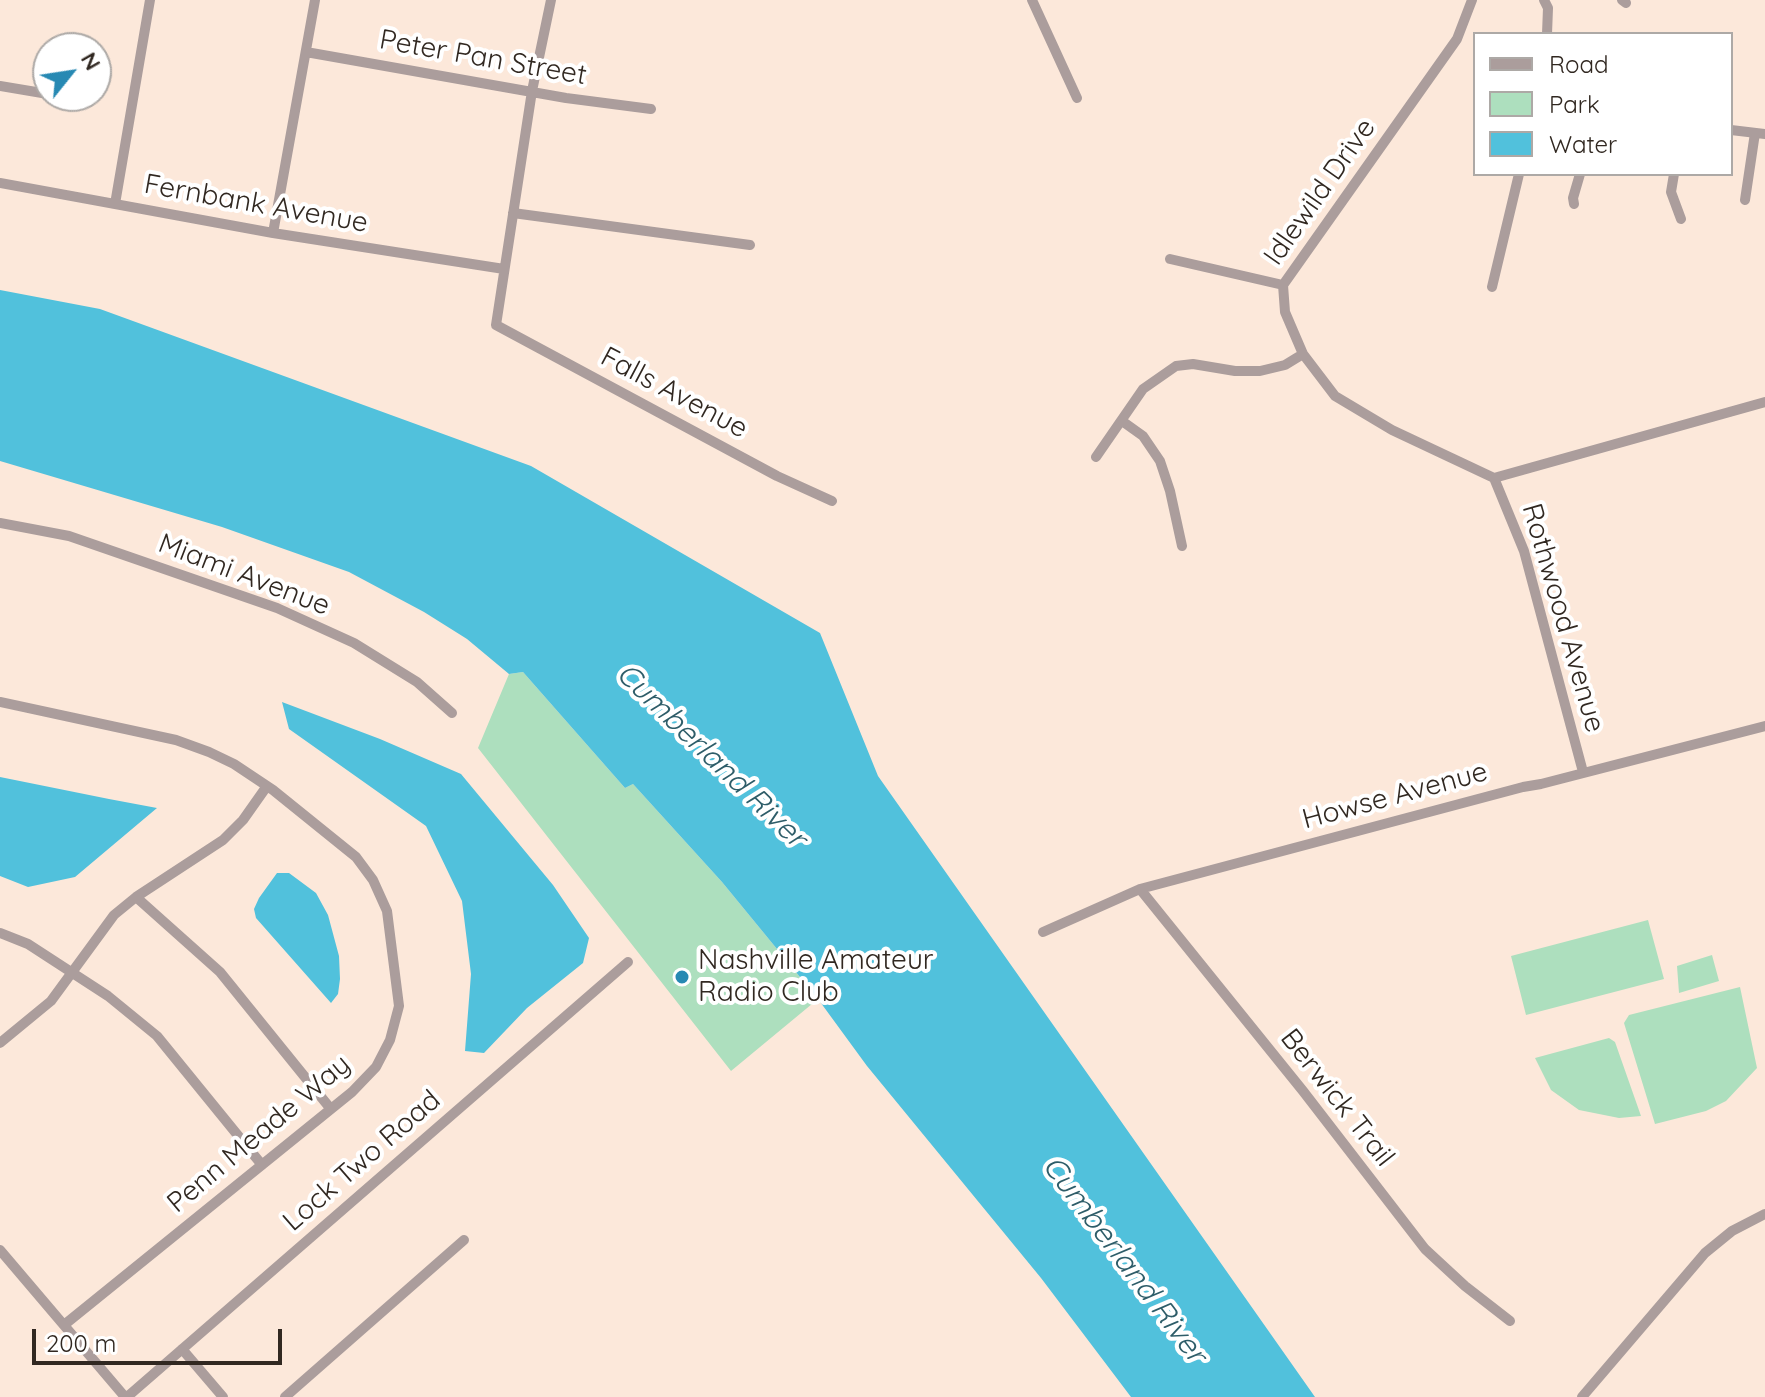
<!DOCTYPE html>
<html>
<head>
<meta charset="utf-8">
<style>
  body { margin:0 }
  #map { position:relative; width:1765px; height:1397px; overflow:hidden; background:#fce8da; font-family:Quicksand,sans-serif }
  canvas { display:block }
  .legend { position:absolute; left:1473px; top:32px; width:260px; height:144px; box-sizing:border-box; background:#fff; border:2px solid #ada9a6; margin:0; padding:10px 14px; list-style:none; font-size:24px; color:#312821 }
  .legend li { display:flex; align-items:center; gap:16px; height:40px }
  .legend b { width:40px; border:2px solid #ada9a6 }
  .north { position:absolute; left:32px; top:32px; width:80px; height:80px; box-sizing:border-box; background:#fff; border:2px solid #ada9a6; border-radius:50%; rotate:60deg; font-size:22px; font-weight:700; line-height:32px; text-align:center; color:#312821 }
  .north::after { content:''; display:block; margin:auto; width:28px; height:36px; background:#2789b3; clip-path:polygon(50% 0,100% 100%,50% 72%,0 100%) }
  .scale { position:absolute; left:32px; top:1329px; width:250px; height:36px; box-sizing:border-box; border:4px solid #312821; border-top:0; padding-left:10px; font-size:24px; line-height:28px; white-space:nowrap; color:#312821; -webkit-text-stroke:6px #fff; paint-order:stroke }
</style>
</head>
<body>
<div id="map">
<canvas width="1765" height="1397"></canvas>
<ul class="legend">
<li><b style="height:10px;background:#ab9d9c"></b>Road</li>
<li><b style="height:22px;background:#addfbe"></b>Park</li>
<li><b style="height:22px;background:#51c1dc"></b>Water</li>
</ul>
<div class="north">N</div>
<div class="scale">200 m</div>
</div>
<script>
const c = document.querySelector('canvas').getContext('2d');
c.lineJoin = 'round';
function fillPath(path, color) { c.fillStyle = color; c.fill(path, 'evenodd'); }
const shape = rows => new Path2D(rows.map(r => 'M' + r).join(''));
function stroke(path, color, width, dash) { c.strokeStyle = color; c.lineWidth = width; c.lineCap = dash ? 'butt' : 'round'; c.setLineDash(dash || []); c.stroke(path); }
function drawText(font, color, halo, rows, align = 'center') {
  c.font = font + ' Quicksand,sans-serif'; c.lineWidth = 8; c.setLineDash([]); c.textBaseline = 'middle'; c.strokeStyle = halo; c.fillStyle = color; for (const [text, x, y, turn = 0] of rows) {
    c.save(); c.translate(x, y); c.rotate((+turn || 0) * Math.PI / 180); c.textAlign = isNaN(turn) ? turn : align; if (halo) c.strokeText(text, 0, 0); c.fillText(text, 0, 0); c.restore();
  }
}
fillPath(shape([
  [523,672,625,788,633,784,722,882,818,999,731,1071,478,748,509,674],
  [1648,920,1664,979,1526,1015,1511,956],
  [1712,955,1719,981,1679,993,1677,966],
  [1740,987,1757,1068,1726,1101,1706,1111,1655,1124,1624,1023,1629,1015],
  [1609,1038,1615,1042,1641,1116,1619,1118,1579,1110,1551,1090,1535,1058]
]), '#addfbe');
fillPath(shape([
  [0,290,100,309,531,466,820,633,878,776,1315,1397,1131,1397,1041,1278,867,1066,818,999,722,882,633,784,625,788,523,672,509,674,467,639,424,612,349,572,222,527,0,461],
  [282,702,380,739,461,774,553,885,589,938,583,963,527,1008,484,1053,465,1051,471,974,462,901,426,826,289,729],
  [0,777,109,799,157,808,75,877,28,887,0,876],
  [277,873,289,873,316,893,328,915,339,956,340,979,338,994,331,1003,256,918,254,909,259,898]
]), '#51c1dc');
stroke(shape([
  [551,0,532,91,496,325,777,476,832,501],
  [1032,0,1077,98],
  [1472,0,1457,39,1283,285,1285,312,1303,354,1335,396,1392,430,1494,478],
  [1544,0,1548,8,1547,34],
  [1622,0,1626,3],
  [306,52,566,98,651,109],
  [0,86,48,94],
  [1731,130,1765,134],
  [1674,174,1671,192,1681,219],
  [0,183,273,233,504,269],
  [1745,200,1755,133],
  [115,204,150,0],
  [1574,204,1573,198,1580,174],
  [513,213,750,245],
  [273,233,315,0],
  [1170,259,1283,285],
  [1492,287,1519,174],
  [1122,421,1143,436,1160,461,1170,491,1182,546],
  [1096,457,1143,389,1176,366,1193,364,1235,371,1260,371,1285,365,1303,354],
  [1494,478,1524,551,1583,772],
  [1494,478,1765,402],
  [0,523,69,536,277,608,354,643,417,682,452,713],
  [0,702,176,740,209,752,234,764,273,790,356,857,373,880,387,911,399,1006,390,1040,376,1067,352,1092,64,1325],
  [1140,889,1303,1091,1425,1249,1465,1286,1510,1321],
  [136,897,220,972,330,1108],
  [1043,932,1140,889,1523,787,1541,784,1765,726],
  [0,933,28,944,108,996,157,1036,262,1165],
  [0,1043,51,1001,114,915,136,897,223,840,243,820,267,786],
  [0,1250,125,1397],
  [182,1349,223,1397],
  [127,1397,628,962],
  [285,1397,464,1240],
  [1582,1397,1705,1253,1732,1231,1765,1214]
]), '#ab9d9c', 10);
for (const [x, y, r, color] of [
  [682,977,8,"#2789b3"]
]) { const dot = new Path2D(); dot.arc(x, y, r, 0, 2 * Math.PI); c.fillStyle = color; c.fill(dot); stroke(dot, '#fff', 3); }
drawText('28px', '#312821', '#fff', [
  ["Peter Pan Street",483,58,10],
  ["Idlewild Drive",1320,192,-55],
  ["Fernbank Avenue",256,204,10],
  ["Falls Avenue",674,393,28],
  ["Miami Avenue",244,575,21],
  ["Rothwood Avenue",1563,618,74],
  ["Howse Avenue",1395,796,-15],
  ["Berwick Trail",1337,1098,52],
  ["Penn Meade Way",259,1134,-40],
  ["Lock Two Road",362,1161,-41]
]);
drawText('28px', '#312821', '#fff', [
  ["Nashville Amateur",698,961],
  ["Radio Club",698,993]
], 'left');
drawText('italic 30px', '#2e5d69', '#fff', [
  ["Cumberland River",711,756,44],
  ["Cumberland River",1124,1260,53]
]);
</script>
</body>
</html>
